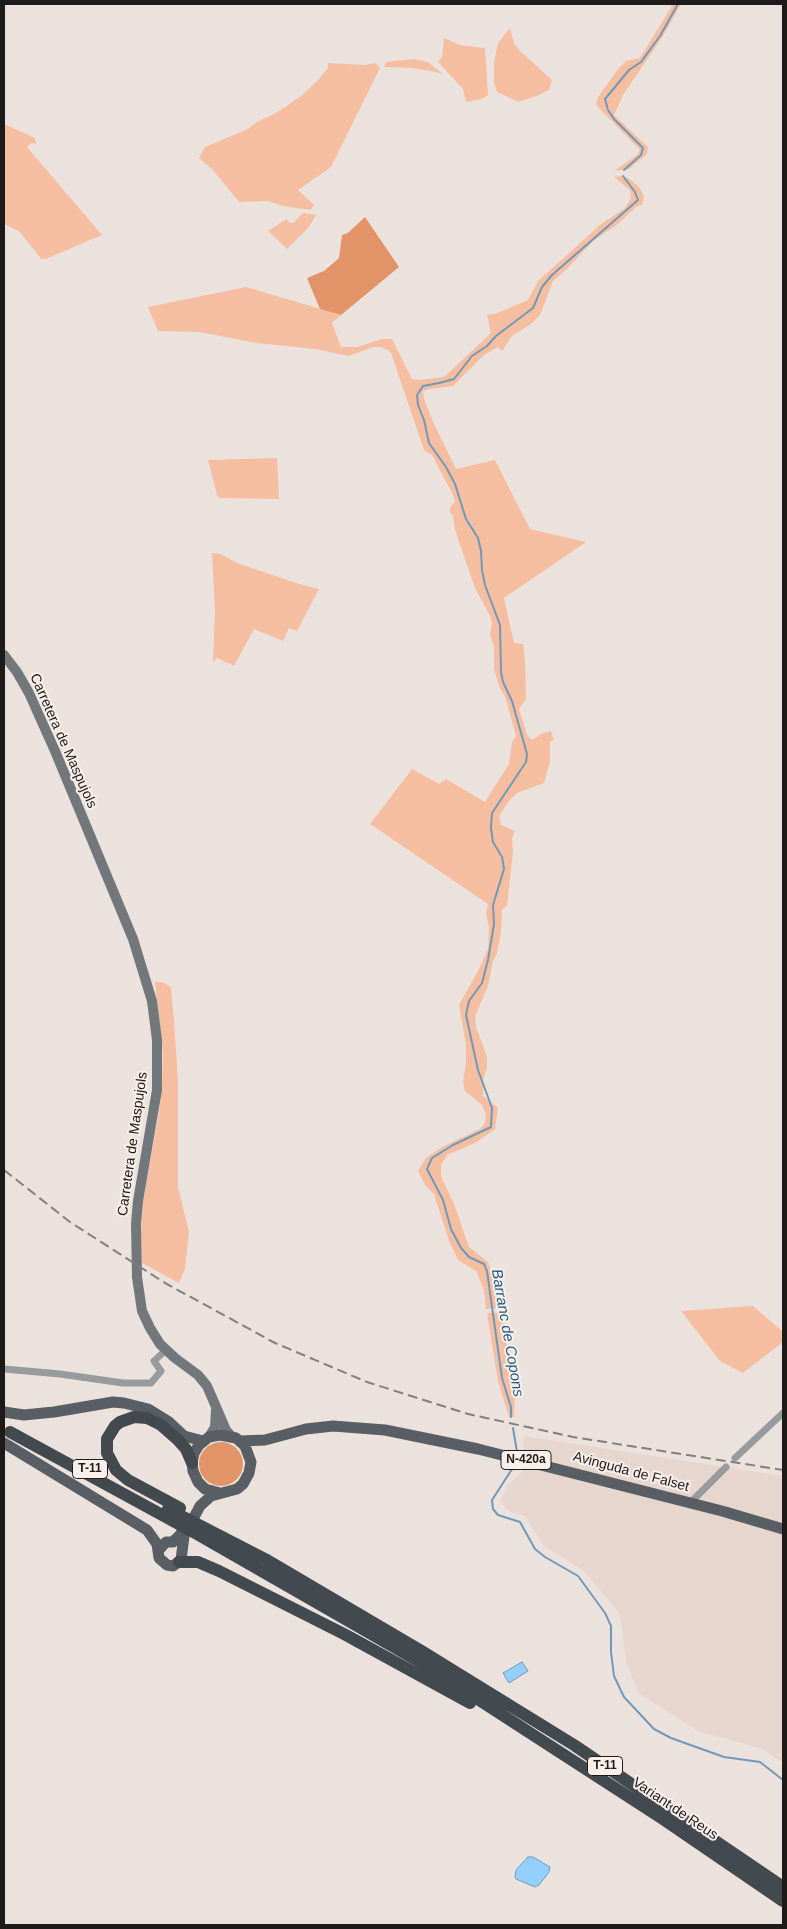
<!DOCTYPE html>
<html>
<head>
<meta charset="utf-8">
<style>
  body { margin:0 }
  #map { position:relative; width:787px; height:1929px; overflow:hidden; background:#ece2dd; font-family:Helvetica,sans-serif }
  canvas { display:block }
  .frame { position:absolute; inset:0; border:5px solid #1e1a19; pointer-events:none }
</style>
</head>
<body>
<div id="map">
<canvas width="787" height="1929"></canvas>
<div class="frame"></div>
</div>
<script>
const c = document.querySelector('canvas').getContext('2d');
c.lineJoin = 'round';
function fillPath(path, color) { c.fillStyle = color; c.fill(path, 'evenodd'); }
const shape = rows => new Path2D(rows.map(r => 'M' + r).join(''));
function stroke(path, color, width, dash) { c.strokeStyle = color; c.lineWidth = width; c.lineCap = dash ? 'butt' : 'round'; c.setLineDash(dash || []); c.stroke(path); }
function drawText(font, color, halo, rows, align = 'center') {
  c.font = font + ' Helvetica,sans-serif'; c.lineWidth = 4; c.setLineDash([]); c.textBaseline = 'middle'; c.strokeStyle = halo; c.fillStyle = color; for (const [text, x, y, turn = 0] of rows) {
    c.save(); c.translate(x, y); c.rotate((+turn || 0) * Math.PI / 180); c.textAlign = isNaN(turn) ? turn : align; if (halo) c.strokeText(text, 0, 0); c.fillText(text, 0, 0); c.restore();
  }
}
fillPath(shape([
  [524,1436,783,1476,783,1763,763,1749,698,1731,638,1693,626,1660,620,1614,583,1570,544,1546,525,1516,510,1512,500,1502,508,1485,523,1471]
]), '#e7d6cd');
fillPath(shape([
  [673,4,681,4,663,36,623,95,614,115,648,147,647,154,629,169,614,171,637,155,640,150,596,105,598,97,618,69,626,61,640,58],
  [510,28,514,43,521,52,552,80,549,90,539,95,519,102,497,92,494,82,494,62,498,43],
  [444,38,460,45,485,48,488,95,482,99,466,102,463,89,438,62,442,57],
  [414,59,428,62,444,75,436,72,413,68,384,67,386,62],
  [328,63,365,65,375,63,380,68,331,167,298,190,314,205,311,210,283,206,268,201,239,202,212,169,199,158,205,147,248,129,257,122,276,113,300,97,319,79,328,68],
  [4,124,35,138,36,144,31,143,27,147,102,235,46,259,41,259,19,231,4,224],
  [623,176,631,180,640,188,644,197,642,205,636,207,618,224,593,241,565,271,553,281,540,315,531,324,512,336,502,351,498,347,484,355,453,386,430,389,423,391,424,399,434,424,456,469,495,460,530,529,586,542,504,598,514,643,523,644,525,660,526,699,519,709,527,735,532,740,541,734,551,731,554,740,550,741,550,762,544,783,517,793,509,801,499,816,501,825,515,831,512,839,513,851,507,906,502,909,501,932,497,954,493,961,488,986,475,1016,476,1027,487,1057,487,1068,483,1080,483,1096,498,1108,495,1129,475,1143,447,1155,441,1165,441,1176,454,1204,469,1247,488,1262,494,1279,501,1302,500,1308,486,1309,484,1290,476,1271,458,1260,449,1241,434,1194,425,1185,418,1171,426,1158,442,1147,480,1129,485,1123,486,1114,482,1105,465,1091,463,1082,466,1062,466,1045,459,1005,479,969,488,949,489,927,486,913,488,904,370,824,412,769,439,784,446,779,485,802,509,764,512,742,516,736,506,699,499,686,494,669,494,647,490,635,492,623,490,616,475,588,455,530,453,516,450,512,450,508,455,501,452,493,432,455,424,450,391,353,388,350,380,347,373,347,349,356,315,349,257,343,199,332,158,331,148,307,246,287,341,315,332,323,341,347,357,347,382,339,392,339,412,379,419,380,444,377,491,333,487,315,495,314,528,300,538,281,600,225,624,209,631,199,630,190,614,177],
  [303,213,316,215,309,227,287,249,268,231,286,219,290,223,293,223],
  [277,458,279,499,220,498,217,495,208,460],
  [212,553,220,554,237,563,299,584,319,589,297,631,289,628,283,641,254,629,234,666,217,658,213,662,215,611],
  [155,982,162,982,171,987,174,1021,178,1081,178,1187,189,1232,185,1269,179,1283,142,1263,141,1236,143,1200,159,1113,162,1082,163,1053],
  [753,1306,783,1332,783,1342,743,1373,720,1361,681,1311],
  [501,1312,515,1394,514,1417,509,1417,498,1381,487,1313]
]), '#f6bea0');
fillPath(shape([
  [365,217,399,267,341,315,320,309,307,278,324,271,339,258,342,235,348,233],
  '199 1464a22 22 0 1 1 44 0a22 22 0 1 1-44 0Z'
]), '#e29367');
const water = shape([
  [522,1662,528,1671,509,1683,503,1673,522,1662],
  [528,1857,533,1857,550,1867,549,1872,539,1885,535,1887,516,1879,515,1877,516,1870,528,1857]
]);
fillPath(water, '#93d0fe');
stroke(water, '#7099b9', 1);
stroke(shape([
  [624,170,641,155,643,148,614,119,608,110,605,99,629,70,641,62,660,36,678,4],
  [511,1417,511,1407,502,1378,487,1271,484,1264,469,1257,461,1248,451,1229,443,1200,427,1169,432,1158,453,1145,491,1127,492,1108,478,1070,466,1015,469,1001,482,983,488,960,494,924,493,905,504,869,502,857,493,842,491,828,492,813,526,762,527,754,512,701,503,682,501,672,500,625,485,585,482,570,481,551,478,538,466,519,455,484,446,467,429,443,424,420,418,405,417,395,423,386,439,383,454,379,472,356,487,346,496,336,533,308,542,287,552,275,638,200,635,192,623,176],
  [513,1428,517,1452],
  [514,1466,492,1500,493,1509,498,1515,520,1522,535,1549,545,1557,578,1576,605,1613,611,1626,611,1652,614,1676,624,1697,654,1729,671,1738,724,1757,760,1762,783,1780]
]), '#7099b9', 2);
stroke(shape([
  [4,1369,60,1374,123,1383,151,1383,161,1371,154,1361,166,1350],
  [735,1458,783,1413],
  [690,1503,726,1467]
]), '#979b9d', 7);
stroke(shape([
  [4,655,17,672,29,693,55,751,133,939,152,1001,157,1040,157,1090,138,1201,136,1224,137,1277,142,1311,150,1328,160,1344,175,1358,198,1375,207,1386,226,1430,232,1437],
  [209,1437,215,1427,216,1410]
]), '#72777b', 10);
stroke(shape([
  [4,1412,24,1415,54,1412,113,1402,124,1403,148,1409,169,1422,184,1436,203,1441],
  [240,1441,265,1440,306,1429,333,1426,385,1430,478,1449,722,1511,783,1529],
  [4,1443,147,1530,157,1544,159,1558,167,1565,173,1566,181,1560,184,1536,200,1506,211,1496,237,1489,243,1484,249,1473,251,1462,245,1446,236,1438,220,1435,209,1437,199,1445,194,1453,192,1463,193,1471,198,1482,205,1489,220,1493],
  [159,1550,166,1542,173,1542,180,1535,184,1528]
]), '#585e63', 11);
stroke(shape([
  [10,1432,197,1534,422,1663,663,1819,783,1901],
  [180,1508,128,1480,116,1470,107,1453,107,1439,115,1426,120,1422,134,1417,147,1418,161,1425,178,1440,186,1449,192,1463],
  [168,1509,265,1559,423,1652,574,1745,783,1887],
  [179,1562,198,1562,219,1571,344,1634,470,1703]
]), '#42494f', 12);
stroke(shape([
  [4,1170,70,1222,165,1283,275,1343,367,1382,468,1414,573,1437,783,1470]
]), '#857e7b', 2, [10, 5]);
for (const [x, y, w] of [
  [526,1460,50],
  [90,1469,35],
  [605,1766,35]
]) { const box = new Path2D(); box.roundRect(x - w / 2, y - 9.5, w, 19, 4); c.fillStyle = '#f9efea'; c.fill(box); stroke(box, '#1e1a19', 1); }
drawText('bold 12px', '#1e1a19', null, [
  ["N-420a",526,1460],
  ["T-11",90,1469],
  ["T-11",605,1766]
]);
drawText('14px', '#1e1a19', '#f9efea', [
  ["Carretera de Maspujols",63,741,66],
  ["Carretera de Maspujols",133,1144,-82],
  ["Avinguda de Falset",631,1472,15],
  ["Variant de Reus",675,1809,34]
]);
drawText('italic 15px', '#245c83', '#f9efea', [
  ["Barranc de Copons",507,1333,80]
]);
</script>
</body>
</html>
